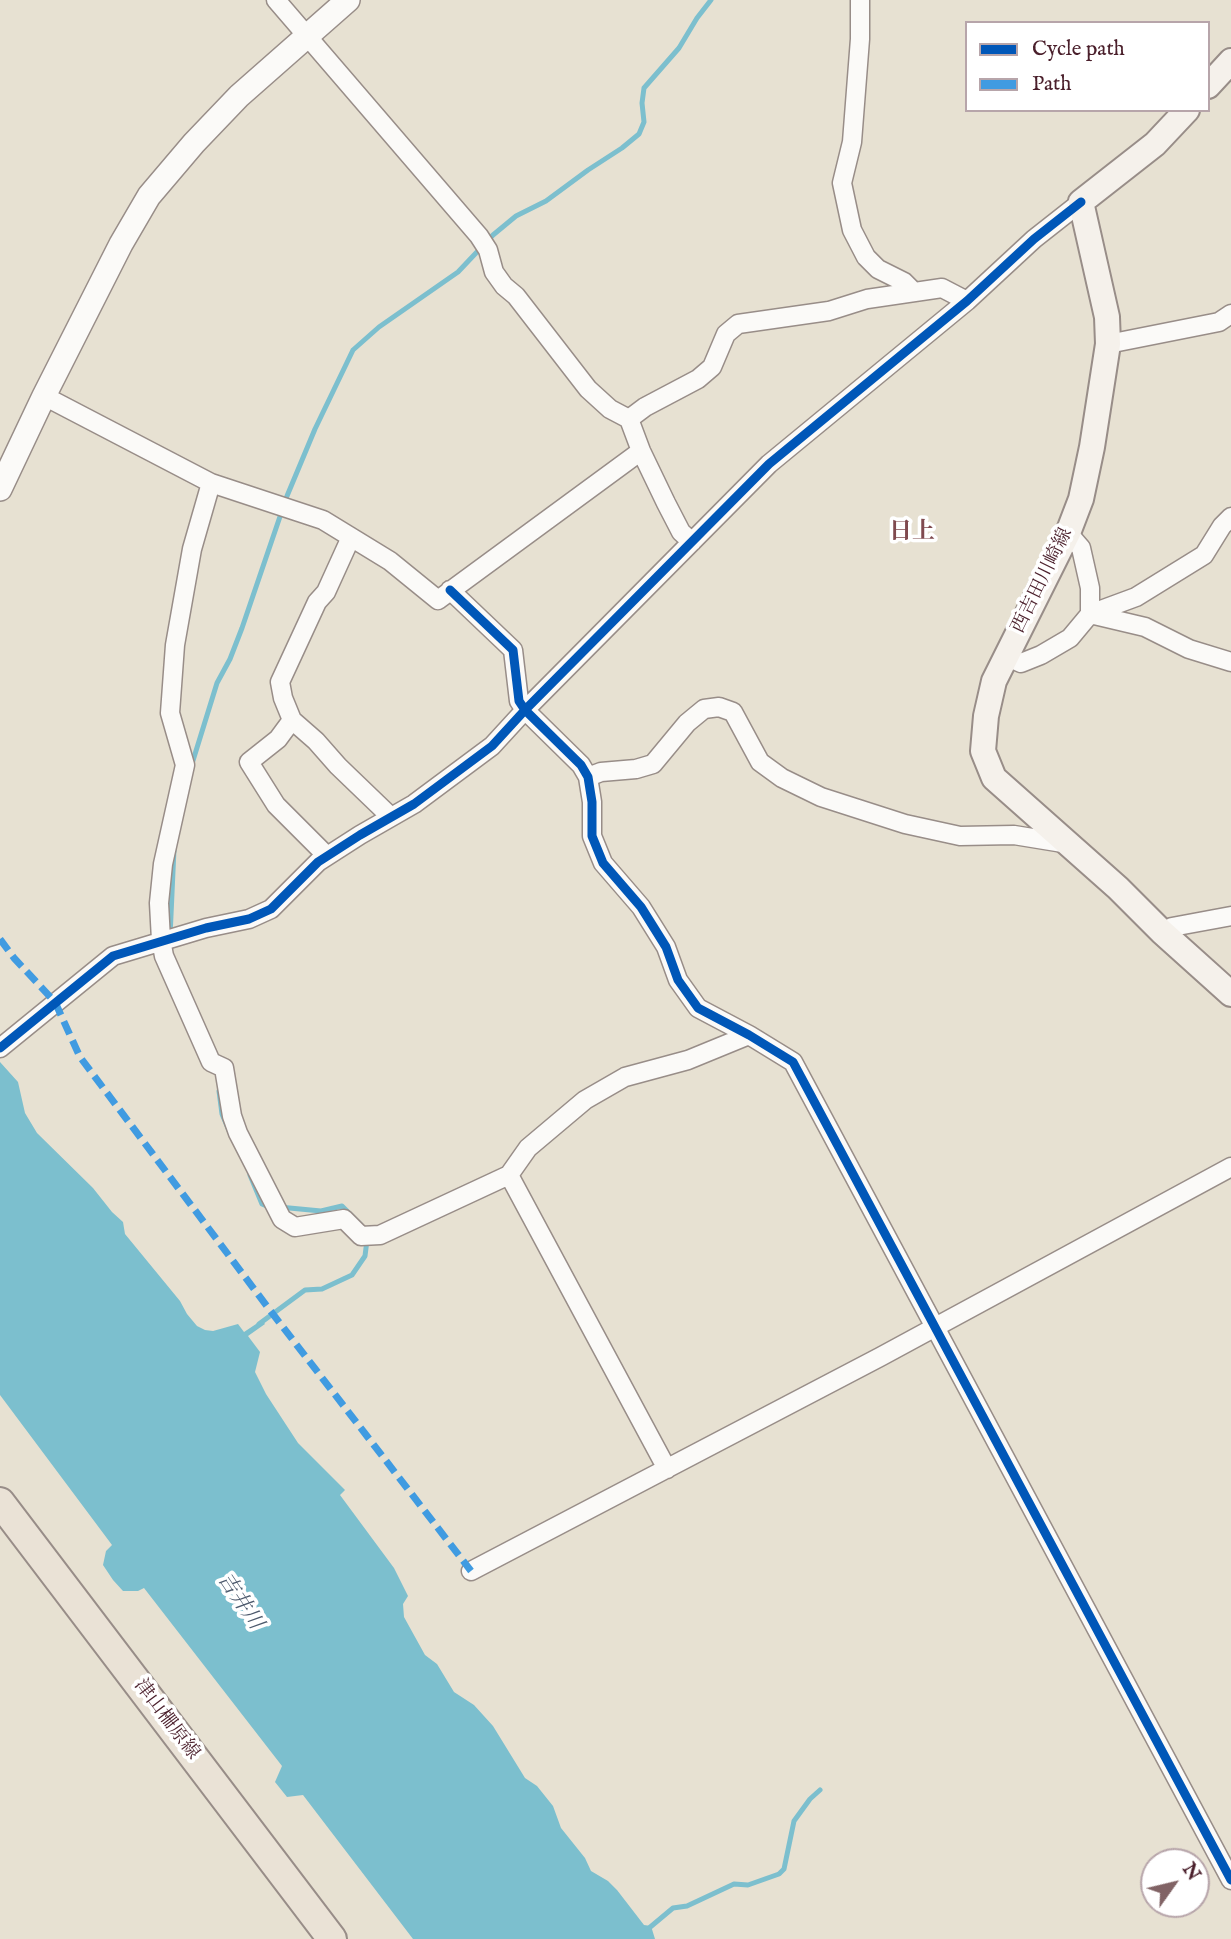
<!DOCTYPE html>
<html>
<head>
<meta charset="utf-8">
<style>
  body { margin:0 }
  #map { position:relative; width:1231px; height:1939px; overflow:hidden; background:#e7e1d2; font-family:"IM FELL English",serif }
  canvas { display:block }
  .legend { position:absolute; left:965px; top:21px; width:245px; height:91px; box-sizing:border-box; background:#fff; border:2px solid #b7a5aa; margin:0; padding:9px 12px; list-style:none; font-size:21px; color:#4a1f2b }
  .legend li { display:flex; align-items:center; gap:14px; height:35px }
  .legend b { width:35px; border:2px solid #b7a5aa }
  .north { position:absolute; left:1140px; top:1848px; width:70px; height:70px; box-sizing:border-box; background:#fff; border:2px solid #b7a5aa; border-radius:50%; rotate:56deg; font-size:19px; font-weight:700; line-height:28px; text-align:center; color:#4a1f2b }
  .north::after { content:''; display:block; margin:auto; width:24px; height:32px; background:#816365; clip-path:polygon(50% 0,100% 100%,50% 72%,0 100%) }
</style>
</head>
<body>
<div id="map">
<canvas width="1231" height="1939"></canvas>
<ul class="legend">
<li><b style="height:9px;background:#0057b8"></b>Cycle path</li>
<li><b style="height:9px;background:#409be1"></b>Path</li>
</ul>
<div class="north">N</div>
</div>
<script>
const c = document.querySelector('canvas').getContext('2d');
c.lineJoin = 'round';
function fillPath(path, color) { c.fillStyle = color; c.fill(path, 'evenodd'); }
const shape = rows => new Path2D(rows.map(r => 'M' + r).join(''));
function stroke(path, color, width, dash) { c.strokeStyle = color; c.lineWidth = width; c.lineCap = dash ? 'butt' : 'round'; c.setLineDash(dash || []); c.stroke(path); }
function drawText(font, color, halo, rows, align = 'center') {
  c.font = font + ' "IM FELL English","Noto Serif JP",serif'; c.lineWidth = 7; c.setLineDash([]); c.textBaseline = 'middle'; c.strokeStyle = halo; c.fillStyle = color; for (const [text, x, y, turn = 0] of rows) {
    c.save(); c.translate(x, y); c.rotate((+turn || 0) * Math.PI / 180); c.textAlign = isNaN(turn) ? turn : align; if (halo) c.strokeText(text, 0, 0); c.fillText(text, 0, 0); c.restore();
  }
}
fillPath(shape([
  [0,1062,18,1082,25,1113,37,1133,93,1188,112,1212,123,1222,125,1234,180,1301,187,1314,197,1326,205,1330,213,1331,238,1324,244,1332,262,1320,265,1324,248,1336,260,1352,255,1372,266,1394,298,1443,345,1490,340,1495,394,1568,408,1596,403,1604,404,1617,425,1655,437,1664,454,1692,474,1705,493,1726,525,1778,537,1786,553,1806,561,1828,585,1858,591,1871,608,1881,617,1890,644,1925,651,1926,655,1939,413,1939,303,1795,287,1797,275,1782,282,1766,144,1588,138,1591,123,1591,113,1580,103,1565,106,1551,112,1545,0,1395]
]), '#7cbfce');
stroke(shape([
  [191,767,217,683,230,659,242,628,287,496,315,429,353,350,379,327,458,272,493,235,516,216,546,201,588,170,622,148,639,134,644,122,642,103,644,88,679,48,697,18,711,0],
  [170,937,174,849],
  [219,1091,222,1114,231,1135],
  [250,1175,262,1204,269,1207],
  [279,1207,321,1211,342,1206,361,1225],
  [259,1324,305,1290,322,1289,352,1275,365,1256,367,1240],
  [636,1939,673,1908,687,1906,734,1884,748,1885,779,1874,784,1869,794,1821,810,1799,820,1790]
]), '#7cbfce', 5);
const minor = shape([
  [276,0,479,236,488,250,494,272,504,286,516,296,588,389,610,409,629,419,641,451,666,503,681,532,692,542],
  [860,0,860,39,852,142,842,183,852,230,866,257,878,269,904,282,914,292],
  [1108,344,1219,322,1231,314],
  [44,396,211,483,323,520,390,561,438,600,641,451],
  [629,419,645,407,698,379,712,367,726,334,738,324,829,311,867,299,942,288,967,301],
  [211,483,192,549,175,645,170,713,185,765,163,864,159,903,161,940,164,956,211,1062,224,1068,232,1116,238,1133,282,1219,295,1227,344,1219,361,1236,380,1235,509,1175,528,1148,585,1100,625,1077,688,1060,749,1035],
  [1231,517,1222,526,1204,555,1136,597,1090,614,1145,627,1189,649,1231,662],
  [351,537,326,592,317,602,280,682,283,698,292,720,316,741,338,766,391,817],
  [450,590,513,650,519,701,525,710,581,765,588,777,592,802,592,836,603,863,641,907,666,947,678,980,698,1008,749,1035,793,1062,1231,1880],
  [1006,656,1021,663,1041,655,1070,638,1090,614,1090,588,1081,548,1068,533],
  [292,720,278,739,249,762,276,805,327,856],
  [588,777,601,772,636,769,653,764,687,723,704,709,719,707,733,712,760,762,782,778,821,797,905,824,960,836,1014,835,1069,844],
  [1162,932,1172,927,1231,916],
  [0,1048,113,956,206,928,249,919,271,909,318,862,360,835,414,804,492,746,525,710,769,464,967,301,1034,239,1081,202],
  [509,1175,667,1469],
  [471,1571,880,1357,1231,1167]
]);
const tertiary = shape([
  [0,489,44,396,121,244,149,196,194,143,239,96,348,0]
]);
const secondary = shape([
  [1208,86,1231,61],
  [1187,110,1155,144,1081,202,1107,317,1108,344,1092,447,1081,499,1068,533,994,681,986,716,983,751,994,778,1118,888,1162,932,1231,994]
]);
const primary = shape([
  [0,1502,332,1939]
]);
stroke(minor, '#988d88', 21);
stroke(tertiary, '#988d88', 26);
stroke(secondary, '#988d88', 28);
stroke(primary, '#988d88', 32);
stroke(minor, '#fbfaf8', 18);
stroke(tertiary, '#fbfaf8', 23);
stroke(secondary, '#f5f1eb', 24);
stroke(primary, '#eae2d6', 28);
stroke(shape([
  [0,939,14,958,55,1002,80,1057,269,1309,471,1571]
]), '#409be1', 7, [14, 7]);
stroke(shape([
  [450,590,513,650,519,701,525,710,581,765,588,777,592,802,592,836,603,863,641,907,666,947,678,980,698,1008,749,1035,793,1062,1231,1880],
  [0,1048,113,956,206,928,249,919,271,909,318,862,360,835,414,804,492,746,525,710,769,464,967,301,1034,239,1081,202]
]), '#0057b8', 9);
drawText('19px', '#4a1f2b', '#fff', [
  ["西吉田川崎線",1043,581,-64],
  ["津山柵原線",166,1720,53]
]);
drawText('italic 21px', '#4c596c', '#fff', [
  ["吉井川",239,1602,56]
]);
drawText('bold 23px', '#804a4f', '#fff', [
  ["日上",912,533]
]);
</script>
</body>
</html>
